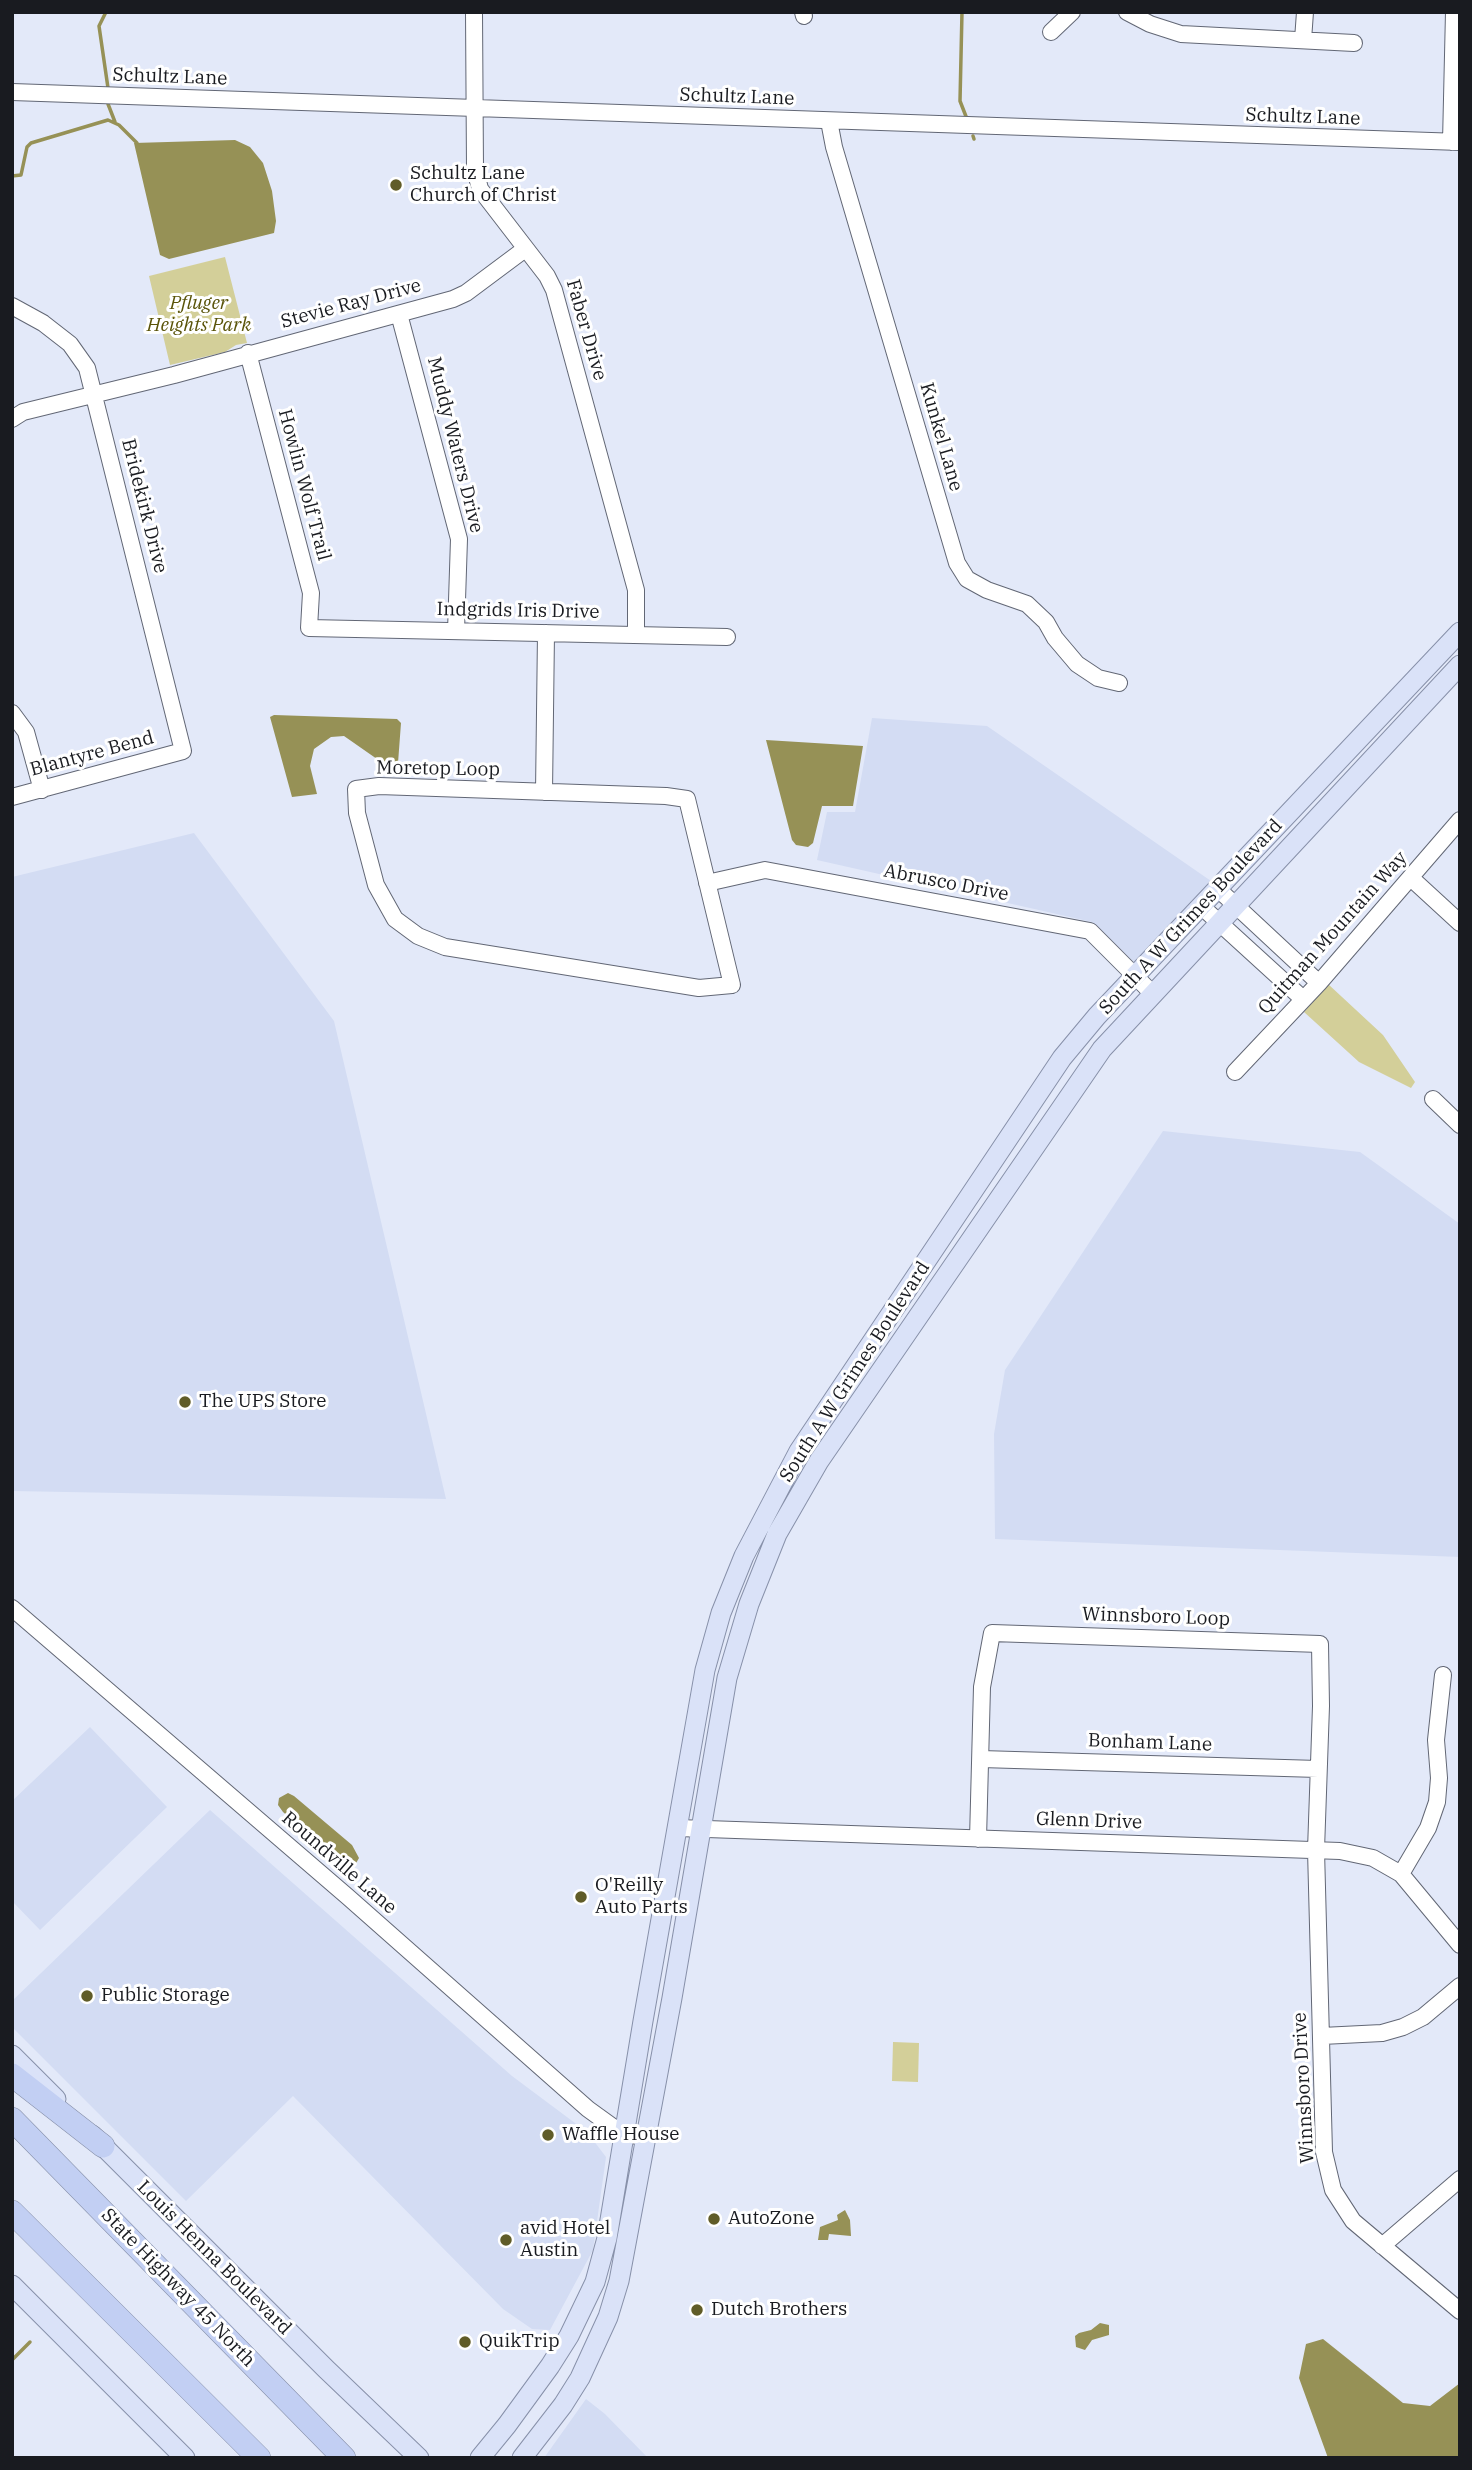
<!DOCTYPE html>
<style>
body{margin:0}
#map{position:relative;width:1472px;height:2470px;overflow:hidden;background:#e3e9f9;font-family:"IBM Plex Serif",serif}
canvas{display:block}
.frame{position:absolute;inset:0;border:14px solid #191b20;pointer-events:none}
</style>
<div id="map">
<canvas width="1472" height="2470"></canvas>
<div class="frame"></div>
</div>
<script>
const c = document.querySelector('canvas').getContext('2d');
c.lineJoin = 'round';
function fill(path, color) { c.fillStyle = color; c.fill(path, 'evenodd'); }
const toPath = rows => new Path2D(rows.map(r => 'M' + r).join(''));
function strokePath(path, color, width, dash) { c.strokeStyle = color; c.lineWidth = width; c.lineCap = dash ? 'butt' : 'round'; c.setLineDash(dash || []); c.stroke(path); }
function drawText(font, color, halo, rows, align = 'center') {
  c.font = font + ' "IBM Plex Serif",serif'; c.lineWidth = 6; c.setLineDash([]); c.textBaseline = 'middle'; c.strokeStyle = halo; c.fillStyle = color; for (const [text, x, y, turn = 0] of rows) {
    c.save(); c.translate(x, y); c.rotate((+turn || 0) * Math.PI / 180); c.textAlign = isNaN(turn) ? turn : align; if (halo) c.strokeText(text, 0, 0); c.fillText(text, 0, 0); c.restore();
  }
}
const built = toPath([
 [872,718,987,726,1211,881,1135,963,1092,922,817,860,827,812,855,812],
 [194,833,334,1021,446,1499,12,1491,12,877],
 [1163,1131,1360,1152,1460,1224,1460,1557,995,1539,994,1434,1005,1370],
 [90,1727,167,1807,40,1930,12,1901,12,1801],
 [210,1810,512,2076,587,2132,606,2157,593,2250,550,2330,532,2329,503,2309,293,2096,186,2201,12,2027,12,2001],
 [586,2399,605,2414,648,2458,544,2458]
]);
const green = toPath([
 [225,257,247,343,236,345,225,352,170,365,149,276],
 [1328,984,1383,1035,1415,1082,1411,1088,1359,1062,1304,1012],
 [893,2042,919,2043,918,2082,892,2081]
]);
const water = toPath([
 [235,140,250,147,263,163,272,191,276,221,274,233,169,259,160,255,134,143],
 [274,715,397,719,401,723,398,763,387,766,344,736,331,737,314,749,310,766,317,794,292,797,270,717],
 [766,740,863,746,853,806,822,806,813,843,808,847,796,845,792,840],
 [288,1793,294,1796,352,1845,359,1858,355,1865,343,1865,283,1812,278,1805,279,1798],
 [845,2210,850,2220,851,2236,829,2234,828,2240,818,2240,820,2227,838,2220,837,2215],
 [1100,2323,1109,2325,1109,2335,1092,2340,1085,2350,1076,2347,1075,2336,1079,2333,1091,2330],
 [1323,2339,1403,2403,1430,2406,1460,2383,1460,2458,1328,2458,1299,2378,1306,2344]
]);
const stream = toPath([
 [106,12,99,26,108,88],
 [962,12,960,101,967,119],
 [108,104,115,122],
 [973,136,974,139],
 [12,176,21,175,27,147,31,143,108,120,119,125,137,143],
 [12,2360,30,2342]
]);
const minor = toPath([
 [474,12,475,169,480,189,547,276,554,290,636,590,636,635],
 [803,12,804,16],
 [1127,12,1150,24,1181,34,1354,43],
 [1051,32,1072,12],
 [1303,40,1305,12],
 [12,92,1460,142],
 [829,121,834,147,957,563,967,579,987,590,1027,604,1046,622,1055,638,1077,664,1098,678,1119,683],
 [1451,142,1454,12],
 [12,306,43,323,70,344,87,368,183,751,12,797],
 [399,314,459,539,456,631],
 [248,353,311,593,309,628,727,637],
 [12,419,23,412,174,375,453,299,466,293,525,249],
 [12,713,26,732,42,790],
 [379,786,666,796,687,799,732,985,699,988,445,947,418,936,395,919,376,885,357,813,356,789,379,786],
 [544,792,546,633],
 [1411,878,1460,923],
 [707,883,765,870,1090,931,1153,994],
 [1218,889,1319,983],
 [1201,906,1303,999],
 [1235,1072,1319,983,1460,820],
 [1433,1099,1460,1125],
 [12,1608,348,1897,588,2109,624,2135,644,2136],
 [981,1759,1318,1769],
 [678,1828,1340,1851,1373,1858,1401,1874,1460,1945],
 [978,1839,982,1687,992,1633,1320,1644,1321,1706,1316,1850,1324,2152,1333,2190,1353,2221,1460,2311],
 [1401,1874,1428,1828,1437,1802,1439,1778,1436,1740,1443,1675],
 [1322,2036,1382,2033,1403,2027,1423,2017,1460,1986],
 [1382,2246,1460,2179]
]);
const major = toPath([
 [12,2055,56,2099],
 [92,2135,326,2369,419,2458],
 [12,2285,185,2458],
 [480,2458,507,2425,550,2366,569,2336,595,2282,607,2238,643,2021,705,1670,721,1613,744,1556,799,1451,1062,1058,1097,1016,1460,632],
 [522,2458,563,2405,580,2378,608,2317,619,2281,672,1998,727,1678,749,1604,777,1534,819,1461,1102,1049,1460,665]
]);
const highway = toPath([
 [12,2075,103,2146],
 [12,2119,344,2458],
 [12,2212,259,2458]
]);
const markers = [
 [396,185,7,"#605c28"],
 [185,1402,7,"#605c28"],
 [581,1897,7,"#605c28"],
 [87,1996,7,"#605c28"],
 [548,2135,7,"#605c28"],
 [714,2219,7,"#605c28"],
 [506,2240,7,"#605c28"],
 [697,2310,7,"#605c28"],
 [465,2342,7,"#605c28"]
];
const streetNames = [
 ["Schultz Lane",170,77,2],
 ["Schultz Lane",737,97,2],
 ["Schultz Lane",1303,117,2],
 ["Stevie Ray Drive",351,304,-15],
 ["Faber Drive",586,330,74],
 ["Kunkel Lane",941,437,74],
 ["Muddy Waters Drive",455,445,76],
 ["Howlin Wolf Trail",304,485,75],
 ["Bridekirk Drive",144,506,76],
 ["Indgrids Iris Drive",518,611,1],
 ["Blantyre Bend",92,754,-15],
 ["Moretop Loop",438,769,1],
 ["Abrusco Drive",946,883,11],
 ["South A W Grimes Boulevard",1191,917,-47],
 ["Quitman Mountain Way",1333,933,-48],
 ["South A W Grimes Boulevard",855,1372,-57],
 ["Winnsboro Loop",1156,1617,2],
 ["Bonham Lane",1150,1743,2],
 ["Glenn Drive",1089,1821,2],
 ["Roundville Lane",339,1863,41],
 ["Winnsboro Drive",1304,2088,-93],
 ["Louis Henna Boulevard",214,2258,45],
 ["State Highway 45 North",178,2288,46]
];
const poiNames = [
 ["Schultz Lane",410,174],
 ["Church of Christ",410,196],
 ["The UPS Store",199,1402],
 ["O'Reilly",595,1886],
 ["Auto Parts",595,1908],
 ["Public Storage",101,1996],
 ["Waffle House",562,2135],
 ["AutoZone",728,2219],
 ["avid Hotel",520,2229],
 ["Austin",520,2251],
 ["Dutch Brothers",711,2310],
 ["QuikTrip",479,2342]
];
const parkNames = [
 ["Pfluger",199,304],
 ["Heights Park",199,326]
];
fill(built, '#d3dcf3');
fill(green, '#d3cf99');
fill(water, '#969156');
strokePath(stream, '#969156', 3.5);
strokePath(minor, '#626775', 18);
strokePath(major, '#8790a9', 21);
strokePath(highway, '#8790a9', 24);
strokePath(minor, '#fff', 16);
strokePath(major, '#dae2f8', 19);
strokePath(highway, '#c2cff3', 23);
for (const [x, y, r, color] of markers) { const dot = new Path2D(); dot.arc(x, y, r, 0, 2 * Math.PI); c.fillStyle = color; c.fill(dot); strokePath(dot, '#fff', 2.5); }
drawText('19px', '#191b20', '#fff', streetNames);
drawText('19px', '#191b20', '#fff', poiNames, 'left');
drawText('italic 19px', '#595308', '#fff', parkNames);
</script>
